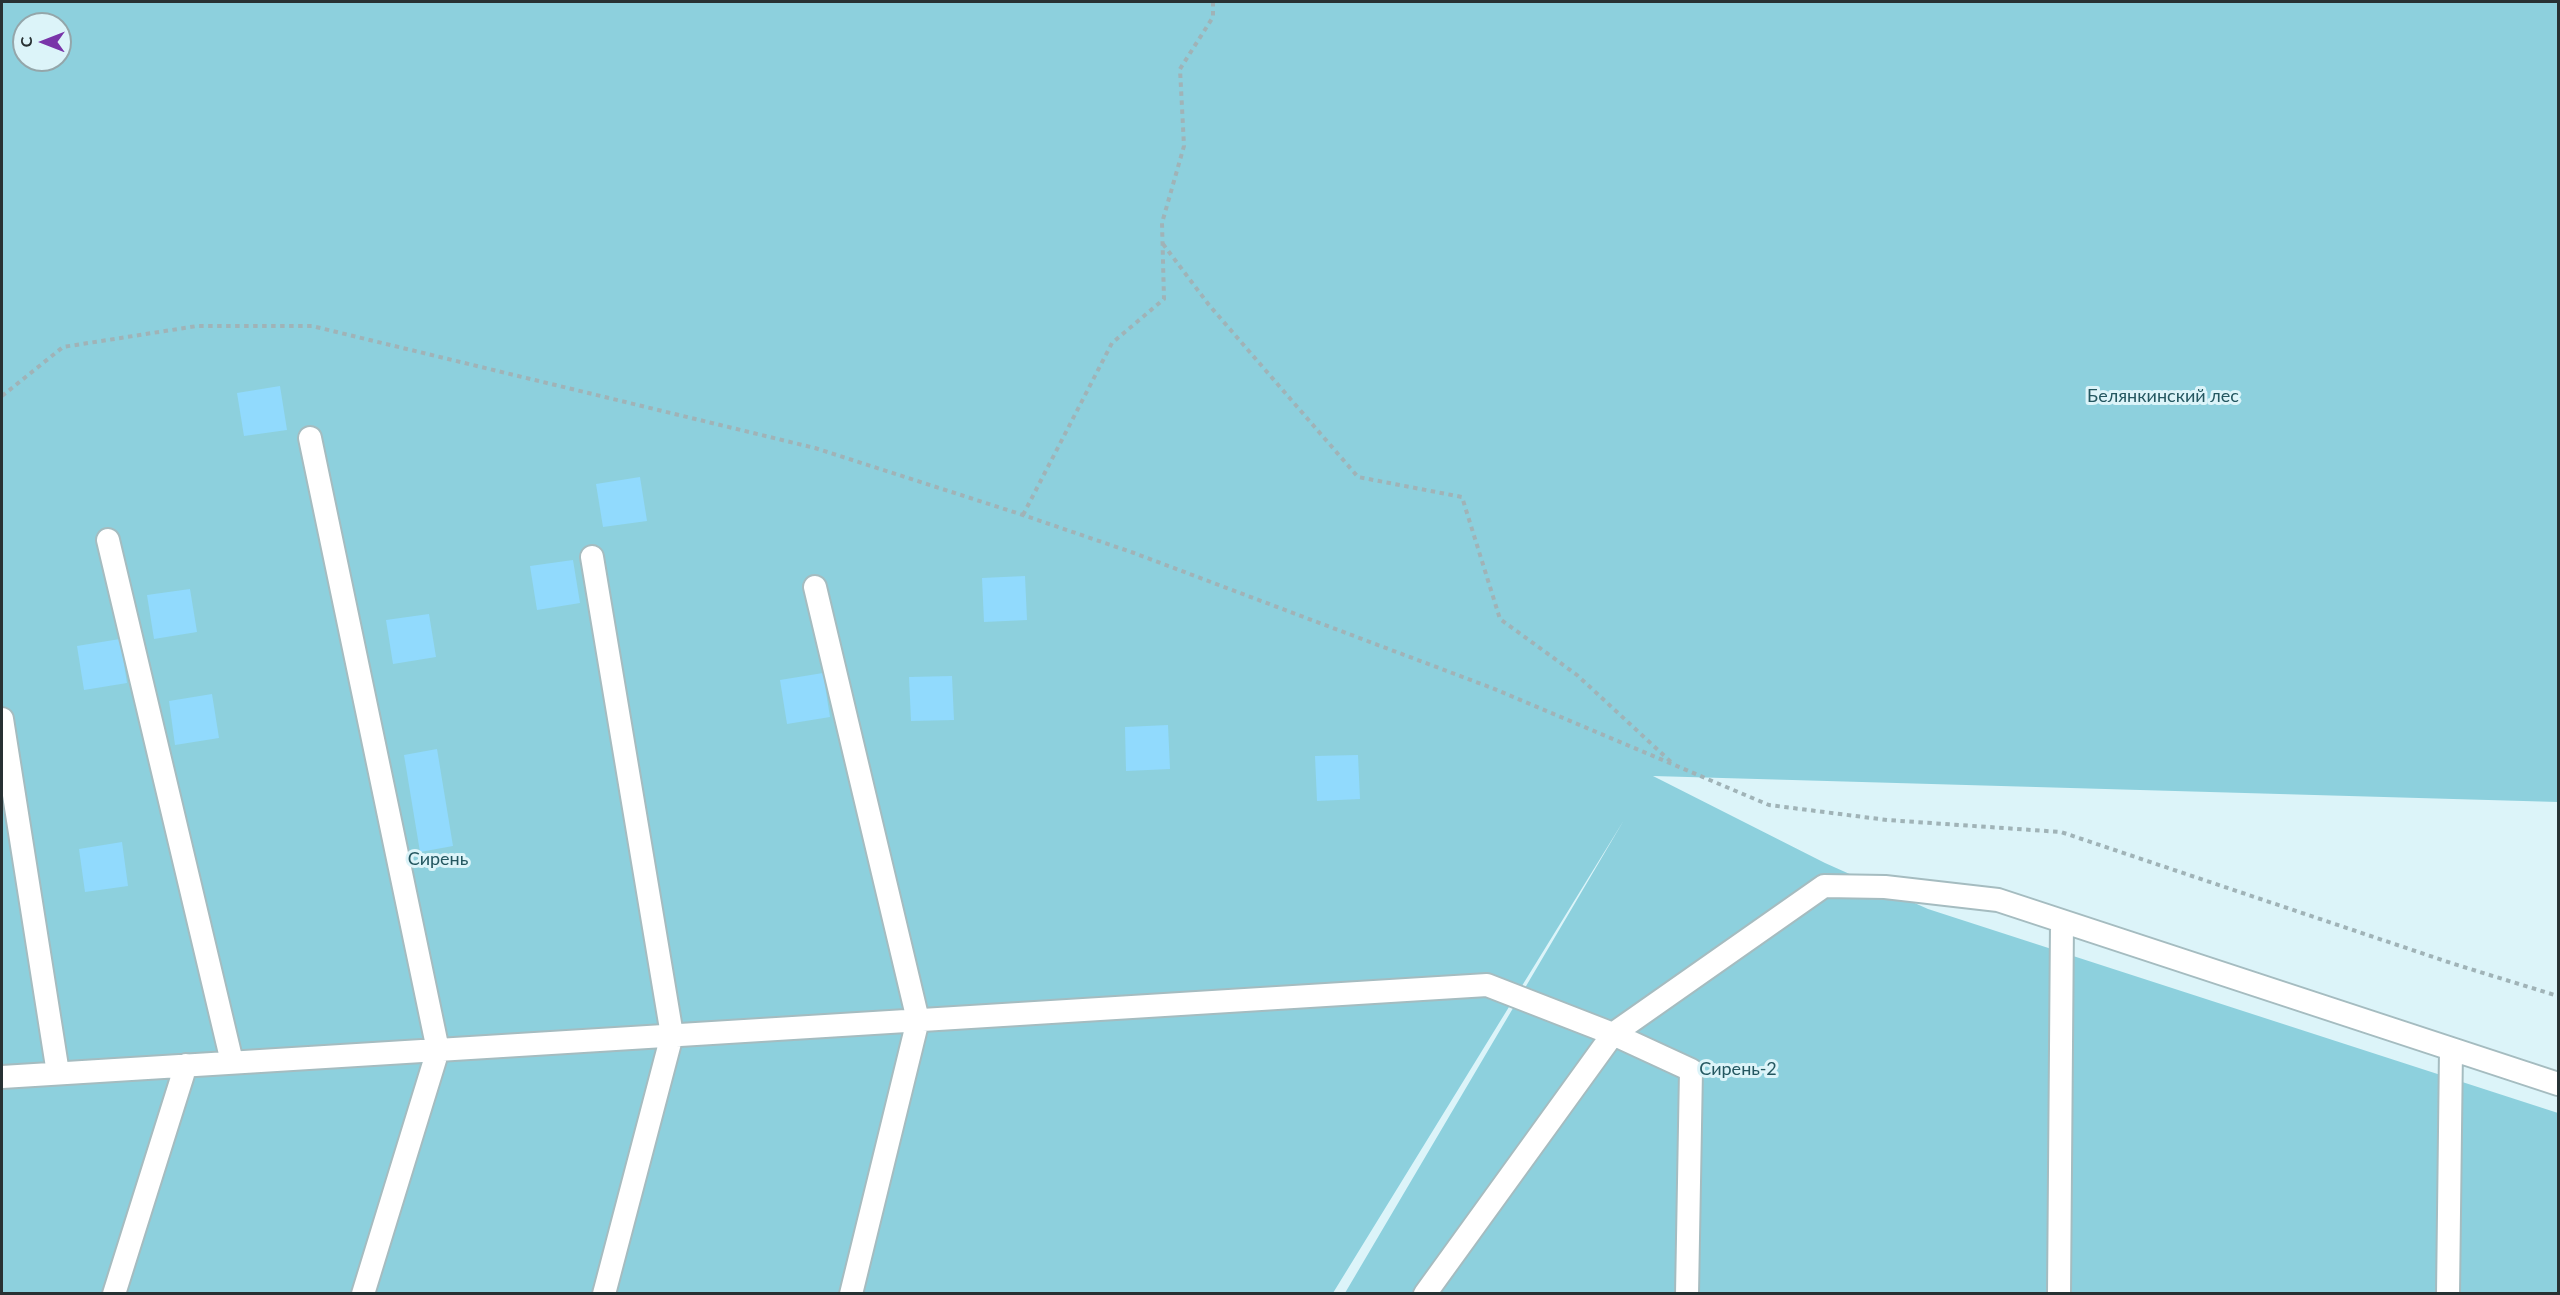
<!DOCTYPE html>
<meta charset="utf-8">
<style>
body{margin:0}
#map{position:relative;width:2560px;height:1295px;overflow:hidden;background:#dcf4f9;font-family:Lato,sans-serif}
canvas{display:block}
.frame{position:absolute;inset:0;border:3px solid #283133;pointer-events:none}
.north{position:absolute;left:12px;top:12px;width:60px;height:60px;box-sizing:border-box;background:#dcf4f9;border:2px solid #94a6aa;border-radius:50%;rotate:270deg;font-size:16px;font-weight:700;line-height:24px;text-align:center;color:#283133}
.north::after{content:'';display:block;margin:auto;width:21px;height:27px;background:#7935a9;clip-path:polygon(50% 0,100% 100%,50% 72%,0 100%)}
</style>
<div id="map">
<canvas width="2560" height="1295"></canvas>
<div class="frame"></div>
<div class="north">С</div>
</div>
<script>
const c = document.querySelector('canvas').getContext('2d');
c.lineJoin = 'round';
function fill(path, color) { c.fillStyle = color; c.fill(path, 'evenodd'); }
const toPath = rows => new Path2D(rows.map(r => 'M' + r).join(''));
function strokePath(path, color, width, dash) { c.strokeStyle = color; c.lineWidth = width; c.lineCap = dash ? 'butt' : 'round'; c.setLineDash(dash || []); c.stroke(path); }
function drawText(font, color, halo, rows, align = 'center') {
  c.font = font + ' Lato,sans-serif'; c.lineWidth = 6; c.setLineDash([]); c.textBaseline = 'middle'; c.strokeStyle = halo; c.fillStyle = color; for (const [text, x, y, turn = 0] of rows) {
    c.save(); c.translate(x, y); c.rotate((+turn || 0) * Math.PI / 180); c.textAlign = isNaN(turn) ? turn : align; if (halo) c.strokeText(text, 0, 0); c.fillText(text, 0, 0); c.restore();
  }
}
const green = toPath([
 [2,2,2558,2,2558,802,1653,776,1825,863,1928,909,2558,1113,2558,1293,1345,1293,1624,820,1333,1293,2,1294],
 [24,24,60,24,60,60,24,60]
]);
const building = toPath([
 [280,386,287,430,244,436,237,393],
 [640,477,647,521,603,527,596,484],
 [573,560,580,603,537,610,530,566],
 [1025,576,1027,620,984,622,982,578],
 [190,589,197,632,154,639,147,595],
 [429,614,436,657,393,664,386,620],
 [120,639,127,683,84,690,77,646],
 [823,673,830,717,787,724,780,680],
 [952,676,954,720,911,721,909,677],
 [212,694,219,738,175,745,169,701],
 [1168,725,1170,769,1126,771,1125,727],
 [437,749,453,846,420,852,404,755],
 [1358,755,1360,799,1317,801,1315,756],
 [122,842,128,886,85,892,79,849]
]);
const path = toPath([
 [1163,244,1209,305,1358,477,1462,497,1500,619,1577,675,1671,762],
 [2,396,63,347,197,326,312,326,815,448,1023,515,1134,553,1492,688,1769,805,1887,820,2061,832,2454,964,2558,996],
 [1023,515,1112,343,1164,299,1162,223,1184,146,1180,69,1213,17,1213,2]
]);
const service = toPath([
 [310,438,438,1050,363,1294],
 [108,540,232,1062],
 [592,557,672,1035,604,1294],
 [815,587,918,1020,851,1294],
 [2,719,58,1073],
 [2,1077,1487,985,1613,1034,1824,886,1885,887,1998,900,2558,1084],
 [114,1294,186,1065],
 [1425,1294,1613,1034,1691,1070,1687,1294],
 [2059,1294,2062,922],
 [2448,1294,2451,1049]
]);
const parkNames = [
 ["Белянкинский лес",2163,396],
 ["Сирень",438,859],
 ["Сирень-2",1738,1069]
];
fill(green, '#8dd0dd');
fill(building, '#91dafd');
strokePath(service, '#a5bcc0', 26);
strokePath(path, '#a0b3b7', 4, [4.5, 4.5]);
strokePath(service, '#fff', 22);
drawText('18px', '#245760', '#dcf4f9', parkNames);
</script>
